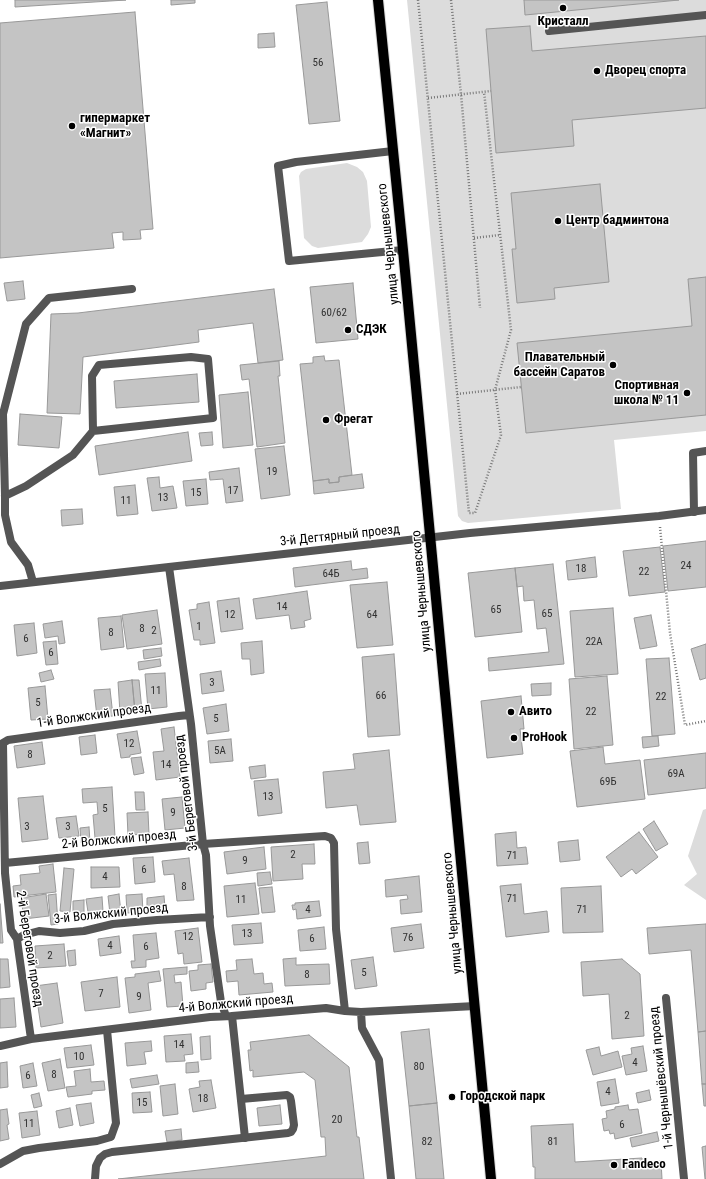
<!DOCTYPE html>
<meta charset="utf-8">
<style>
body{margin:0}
canvas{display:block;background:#fff}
</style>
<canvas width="706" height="1179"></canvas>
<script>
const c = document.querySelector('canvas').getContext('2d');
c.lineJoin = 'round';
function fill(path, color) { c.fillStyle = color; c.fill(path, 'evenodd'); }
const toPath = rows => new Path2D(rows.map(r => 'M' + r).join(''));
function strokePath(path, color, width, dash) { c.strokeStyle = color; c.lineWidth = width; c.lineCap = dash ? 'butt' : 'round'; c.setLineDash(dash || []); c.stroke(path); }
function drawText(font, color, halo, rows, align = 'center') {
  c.font = font + ' "Roboto Condensed",sans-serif'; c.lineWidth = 3; c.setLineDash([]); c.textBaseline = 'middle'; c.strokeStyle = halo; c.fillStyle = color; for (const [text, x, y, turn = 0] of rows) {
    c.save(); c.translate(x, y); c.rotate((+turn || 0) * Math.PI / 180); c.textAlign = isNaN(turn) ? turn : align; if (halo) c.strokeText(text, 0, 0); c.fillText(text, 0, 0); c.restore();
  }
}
const green = toPath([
 [407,0,706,0,706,431,614,440,621,509,468,523,462,521,458,516],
 [347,163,357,167,363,172,367,181,371,227,368,234,362,242,318,248,312,246,304,238,299,176,301,172,306,169],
 [706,809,706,900,684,885,697,874,688,856,703,810]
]);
const building = toPath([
 [15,0,126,0,15,7,15,0],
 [171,0,195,0,195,3,171,5,171,0],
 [524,0,679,0,525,15,524,0],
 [327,2,340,121,309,124,296,5,327,2],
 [135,12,153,229,140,230,141,239,123,240,123,232,112,233,114,248,0,258,0,23,135,12],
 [530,26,532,51,706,36,706,108,572,120,574,146,496,153,486,29,530,26],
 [274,33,275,47,258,48,258,34,274,33],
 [600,184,609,282,554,288,555,299,517,303,512,249,516,249,511,193,600,184],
 [706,277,706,415,526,433,517,343,692,326,688,279,706,277],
 [23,281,25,299,7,301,4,283,23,281],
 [353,283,358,339,316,343,310,287,353,283],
 [274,289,283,360,258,363,253,323,198,330,199,342,83,357,80,414,47,413,51,314,78,313,274,289],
 [324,356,325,361,339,360,352,475,339,477,339,482,329,483,329,479,313,481,300,364,313,363,313,357,324,356],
 [279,361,280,376,278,376,285,443,257,447,249,379,242,380,240,365,279,361],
 [197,374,199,402,116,408,114,381,197,374],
 [248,392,253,445,223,448,219,395,248,392],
 [20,414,62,417,59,448,18,445,20,414],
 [188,432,192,461,99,475,95,446,188,432],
 [212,432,213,445,201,446,199,433,212,432],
 [284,446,290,495,261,499,255,449,284,446],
 [239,468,243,501,226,503,223,479,210,480,209,472,239,468],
 [362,474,364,488,314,494,313,481,329,479,329,483,339,482,339,477,362,474],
 [159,477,160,488,173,486,177,508,152,511,147,478,159,477],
 [206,479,208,504,186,506,183,481,206,479],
 [135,485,138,514,117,516,114,487,135,485],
 [82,509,83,524,62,526,61,510,82,509],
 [706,541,706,587,668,591,663,546,706,541],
 [660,547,665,592,629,596,623,551,660,547],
 [595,557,597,577,568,580,566,561,595,557],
 [351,561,352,570,367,568,368,578,295,587,293,568,351,561],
 [553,564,564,664,489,671,488,658,549,652,546,628,537,629,534,600,524,601,523,586,517,587,515,568,553,564],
 [515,568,522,632,475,637,468,573,515,568],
 [387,582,393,645,357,648,350,585,387,582],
 [307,591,311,619,304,621,305,627,291,629,289,615,256,619,253,599,307,591],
 [239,598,243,629,221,632,217,601,239,598],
 [209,602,215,643,200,645,200,640,194,640,189,610,197,609,197,604,209,602],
 [613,608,618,674,575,677,570,611,613,608],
 [157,610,162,644,127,649,122,615,157,610],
 [651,615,657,646,640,649,634,618,651,615],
 [121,616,124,647,101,650,98,618,121,616],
 [62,621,65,643,59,644,58,636,45,638,43,624,62,621],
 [34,623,37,653,17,656,14,625,34,623],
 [56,641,58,664,46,665,43,642,56,641],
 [262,641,264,673,251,675,250,659,242,659,241,643,262,641],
 [706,644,706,678,700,680,691,649,706,644],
 [161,648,162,656,144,659,143,650,161,648],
 [394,654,400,735,368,737,362,657,394,654],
 [669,658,675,734,652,736,646,659,669,658],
 [160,659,161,666,139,670,138,662,160,659],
 [51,670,54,679,41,682,39,673,51,670],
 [221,671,224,691,202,694,200,674,221,671],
 [165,673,167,707,148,709,145,674,165,673],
 [607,676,613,745,574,749,569,679,607,676],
 [132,680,135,712,120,713,118,682,132,680],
 [132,680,139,680,142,711,135,712,132,680],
 [551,683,551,695,532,696,531,684,551,683],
 [45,686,48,719,31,720,28,688,45,686],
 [110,689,113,716,97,717,94,690,110,689],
 [521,696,524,729,520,729,523,754,487,758,481,701,521,696],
 [226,704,229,731,207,734,203,708,226,704],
 [174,727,180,777,156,780,153,752,164,751,161,729,174,727],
 [137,731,141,753,130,755,130,757,121,758,117,734,137,731],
 [95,735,97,753,81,755,79,737,95,735],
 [658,736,659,746,643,748,642,737,658,736],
 [231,739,233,761,210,763,208,741,231,739],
 [42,742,45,764,17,768,14,746,42,742],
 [603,747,605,764,640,760,645,799,577,807,570,751,603,747],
 [389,750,396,822,360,825,357,805,326,808,323,772,355,769,353,754,389,750],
 [706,753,706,788,648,795,644,760,706,753],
 [141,757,144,773,134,775,131,758,141,757],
 [265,765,266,777,251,779,249,767,265,765],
 [278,779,282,813,258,816,254,781,278,779],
 [112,787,115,836,95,838,93,815,98,814,97,802,83,803,82,789,112,787],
 [135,792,144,792,145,810,136,810,135,792],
 [43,796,48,839,22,842,18,798,43,796],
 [182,797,185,828,165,830,162,799,182,797],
 [148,812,149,834,128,835,127,813,148,812],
 [76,816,79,836,59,838,56,818,76,816],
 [654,821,668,844,656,851,643,829,654,821],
 [89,827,90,842,81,843,80,828,89,827],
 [516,832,517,848,526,847,528,864,497,866,495,834,516,832],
 [639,832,658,857,636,874,632,869,621,877,606,857,639,832],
 [578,840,580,860,560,862,558,842,578,840],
 [368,842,370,863,359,864,357,843,368,842],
 [314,844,315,864,302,864,303,879,273,881,271,847,314,844],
 [264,847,266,869,227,874,224,852,264,847],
 [153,857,155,882,135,884,133,858,153,857],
 [189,858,194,900,177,901,174,874,164,875,162,861,189,858],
 [53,864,56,892,14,897,13,886,21,885,20,875,40,873,39,866,53,864],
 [91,867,119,867,120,887,91,888,91,867],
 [64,868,74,869,70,912,60,911,64,868],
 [270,872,272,884,258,886,257,873,270,872],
 [419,876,422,912,401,914,400,900,408,899,407,895,386,897,385,880,419,876],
 [255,883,259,914,227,917,224,886,255,883],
 [521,884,524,914,547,911,549,932,506,937,500,886,521,884],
 [601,886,603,932,563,933,561,888,601,886],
 [272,887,275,912,262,913,259,888,272,887],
 [46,894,49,916,24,919,21,898,46,894],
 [56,894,58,924,51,925,48,895,56,894],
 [119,894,121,913,110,914,108,896,119,894],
 [142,894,143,912,127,913,126,895,142,894],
 [164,896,165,907,147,909,147,898,164,896],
 [102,897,103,911,88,912,86,899,102,897],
 [84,900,84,913,73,913,73,901,84,900],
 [319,901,321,916,297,919,296,909,293,910,292,905,295,905,295,903,319,901],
 [0,904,3,943,0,943,0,904],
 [261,923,263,943,234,945,232,925,261,923],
 [421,924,424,948,394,952,391,928,421,924],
 [706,924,706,1031,698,1032,691,950,649,954,647,928,706,924],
 [324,927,326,949,300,951,298,930,324,927],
 [198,928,202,962,184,964,183,953,178,954,175,931,198,928],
 [156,933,159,958,146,960,146,967,132,968,131,961,135,961,133,935,156,933],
 [119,936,121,953,100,956,98,939,119,936],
 [64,944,66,966,36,968,35,946,64,944],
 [75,950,76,965,69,966,67,951,75,950],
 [373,957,377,986,355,989,351,960,373,957],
 [296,958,296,965,329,964,330,984,285,986,283,959,296,958],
 [0,959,8,959,10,987,0,988,0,959],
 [252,959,254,974,263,973,264,984,272,983,273,992,239,995,238,981,227,982,226,971,237,970,236,960,252,959],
 [622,959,640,974,644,1036,612,1039,609,994,583,996,581,962,622,959],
 [211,964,213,982,206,983,206,989,191,991,189,971,198,970,198,965,211,964],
 [187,967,187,974,174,975,175,983,181,982,183,1006,167,1007,163,969,187,967],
 [159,971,161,981,148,983,151,1010,129,1013,125,978,135,977,135,974,159,971],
 [117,977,120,1007,85,1011,81,982,117,977],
 [57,983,63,1023,41,1027,35,986,57,983],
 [14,998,16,1027,0,1028,0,999,14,998],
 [429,1029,437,1103,409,1106,401,1032,429,1029],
 [706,1031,706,1084,702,1084,698,1032,706,1031],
 [191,1034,193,1054,184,1055,185,1061,166,1062,164,1036,191,1034],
 [309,1035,349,1067,357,1137,359,1137,364,1179,118,1179,326,1156,325,1137,321,1137,315,1080,304,1072,253,1077,253,1070,250,1071,248,1050,251,1050,250,1042,309,1035],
 [210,1036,211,1059,201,1060,200,1037,210,1036],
 [151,1041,152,1051,144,1052,146,1064,127,1066,125,1043,151,1041],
 [91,1045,94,1065,67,1068,64,1048,91,1045],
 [643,1046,647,1071,626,1075,622,1056,632,1054,631,1048,643,1046],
 [599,1047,601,1056,618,1051,622,1067,593,1075,586,1050,599,1047],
 [60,1059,65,1088,48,1091,42,1063,60,1059],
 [7,1062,8,1087,0,1088,0,1063,7,1062],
 [198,1062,199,1072,186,1073,186,1063,198,1062],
 [33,1063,37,1086,23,1088,20,1066,33,1063],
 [90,1069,91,1082,104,1081,105,1090,92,1091,92,1094,68,1097,66,1087,76,1086,74,1071,90,1069],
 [157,1075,159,1084,132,1088,130,1079,157,1075],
 [615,1079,619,1103,601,1106,597,1082,615,1079],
 [211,1080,216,1108,193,1112,189,1089,200,1087,199,1081,211,1080],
 [175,1084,178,1114,163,1116,160,1086,175,1084],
 [702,1084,706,1084,706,1106,704,1106,702,1084],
 [649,1090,651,1100,638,1103,636,1093,649,1090],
 [150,1092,152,1112,133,1113,132,1093,150,1092],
 [39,1093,42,1106,34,1108,31,1095,39,1093],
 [91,1103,94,1123,80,1126,76,1105,91,1103],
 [437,1103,444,1179,416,1179,409,1106,437,1103],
 [280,1105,282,1124,259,1126,257,1108,280,1105],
 [628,1105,629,1110,638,1109,642,1133,615,1139,614,1133,610,1134,609,1130,604,1131,602,1119,607,1118,606,1111,615,1109,615,1107,628,1105],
 [70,1108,73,1125,59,1128,56,1111,70,1108],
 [7,1109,9,1124,7,1125,9,1139,0,1141,0,1110,7,1109],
 [37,1111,40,1135,22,1138,19,1113,37,1111],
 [573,1124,575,1162,642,1158,642,1162,661,1161,662,1179,535,1179,535,1167,533,1167,531,1126,573,1124],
 [181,1129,182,1140,167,1142,165,1131,181,1129],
 [657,1132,659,1141,632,1147,630,1138,657,1132],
 [706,1146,706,1179,705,1179,702,1147,706,1146]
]);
const path = toPath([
 [418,0,469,513,475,513,501,435,495,390,511,330,484,92],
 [451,0,461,94,480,308],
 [428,98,491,91],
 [474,238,500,235],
 [457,394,521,387],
 [660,527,670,633,685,725,706,721]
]);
const lane = toPath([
 [549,31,706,15],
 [393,151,296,162,278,166,289,261,403,250],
 [5,496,26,486,73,455,93,431,213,418,208,359,191,357,99,365,92,376,93,431],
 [694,512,693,453,706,451],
 [33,582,28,565,11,542,5,515,5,496,3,414,26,324,49,298,132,289],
 [95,1179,96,1166,100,1158,105,1154,112,1152,288,1133,291,1132,293,1129,294,1125,291,1101,290,1097,287,1095,241,1099]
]);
const street = toPath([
 [169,567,191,724,203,844,206,855,210,926,221,1002,226,1016],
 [0,586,470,533,659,516,706,510],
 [5,863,203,844,325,836,331,838,334,843,336,929,345,1011],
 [17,939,24,935,39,931,60,933,84,931,113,924,157,920,210,917],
 [666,998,684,1179],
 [361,1012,362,1028,379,1060,391,1179],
 [232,1016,245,1138],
 [31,1039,18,947,17,939,11,930,5,873,3,743,8,740,179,716,189,715],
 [0,1046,31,1039,210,1017,232,1016,326,1008,345,1011,361,1012,475,1006],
 [0,1164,23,1151,39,1148,97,1141,111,1137,116,1123,107,1030]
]);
const primary = toPath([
 [378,0,403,250,491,1179]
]);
const markers = [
 [563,8,4,"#000"],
 [597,71,4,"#000"],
 [72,126,4,"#000"],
 [558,221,4,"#000"],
 [348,330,4,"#000"],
 [613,365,4,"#000"],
 [687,393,4,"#000"],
 [326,420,4,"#000"],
 [511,712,4,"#000"],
 [514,738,4,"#000"],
 [452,1097,4,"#000"],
 [614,1165,4,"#000"]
];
const numberNames = [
 ["56",318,63],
 ["60/62",334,313],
 ["19",272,472],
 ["17",233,491],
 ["15",196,493],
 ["13",163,498],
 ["11",126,501],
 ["24",686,566],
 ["18",581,569],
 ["22",644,572],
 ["64Б",331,574],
 ["14",282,607],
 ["65",496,610],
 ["65",547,614],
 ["12",230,615],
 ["64",372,615],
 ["1",199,627],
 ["8",142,629],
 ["2",154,631],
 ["8",111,633],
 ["6",26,639],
 ["22А",594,642],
 ["6",51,653],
 ["3",212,683],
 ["11",156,691],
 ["66",381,696],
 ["22",661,697],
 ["5",38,703],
 ["22",591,712],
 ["5",216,719],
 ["12",129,744],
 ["5А",220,751],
 ["8",30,755],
 ["14",166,765],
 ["69А",676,774],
 ["69Б",608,782],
 ["13",268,797],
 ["5",105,809],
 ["9",173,813],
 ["3",27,827],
 ["3",68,827],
 ["2",293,855],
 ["71",512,856],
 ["9",245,861],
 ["6",144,870],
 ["4",105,877],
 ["8",184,887],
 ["71",512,899],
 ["11",241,900],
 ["4",308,910],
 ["71",582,910],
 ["13",247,934],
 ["12",188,937],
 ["76",408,938],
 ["6",312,939],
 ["4",110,946],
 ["6",146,947],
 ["2",50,956],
 ["5",364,973],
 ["8",307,975],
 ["7",101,994],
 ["9",139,997],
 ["2",627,1016],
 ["14",179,1045],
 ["10",79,1057],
 ["4",635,1063],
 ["80",419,1067],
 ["8",54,1075],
 ["6",28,1076],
 ["4",608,1092],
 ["18",203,1099],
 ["15",142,1103],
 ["20",337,1120],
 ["11",29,1124],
 ["6",622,1125],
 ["82",427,1142],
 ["81",553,1142]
];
const poiNames = [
 ["Кристалл",563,22,"center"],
 ["Дворец спорта",605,71],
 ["гипермаркет",80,119],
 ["«Магнит»",80,134],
 ["Центр бадминтона",566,221],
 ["СДЭК",356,330],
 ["Плавательный",605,358,"right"],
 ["бассейн Саратов",605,373,"right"],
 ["Спортивная",679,386,"right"],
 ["школа № 11",679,401,"right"],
 ["Фрегат",334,420],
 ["Авито",519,712],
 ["ProHook",522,738],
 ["Городской парк",460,1097],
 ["Fandeco",622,1165]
];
const streetNames = [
 ["улица Чернышевского",389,244,-96],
 ["3-й Дегтярный проезд",340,536,-6],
 ["улица Чернышевского",422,591,-95],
 ["1-й Волжский проезд",94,716,-8],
 ["3-й Береговой проезд",187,793,-97],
 ["2-й Волжский проезд",119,840,-5],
 ["улица Чернышевского",453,913,-95],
 ["3-й Волжский проезд",111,914,-6],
 ["2-й Береговой проезд",29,949,81],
 ["4-й Волжский проезд",236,1004,-5],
 ["1-й Чернышёвский проезд",662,1078,-96]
];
fill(green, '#dcdcdc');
fill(building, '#c4c4c4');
strokePath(building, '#999', 1);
strokePath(primary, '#dbdbdb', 12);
strokePath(path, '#777', 2.5, [1, 2]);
strokePath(lane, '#555', 8);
strokePath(street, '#555', 8);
strokePath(primary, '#000', 10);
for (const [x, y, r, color] of markers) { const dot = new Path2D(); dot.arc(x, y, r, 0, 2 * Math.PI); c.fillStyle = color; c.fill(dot); strokePath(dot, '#fff', 1.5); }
drawText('11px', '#313131', null, numberNames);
drawText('bold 13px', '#000', '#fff', poiNames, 'left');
drawText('13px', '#000', '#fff', streetNames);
</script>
